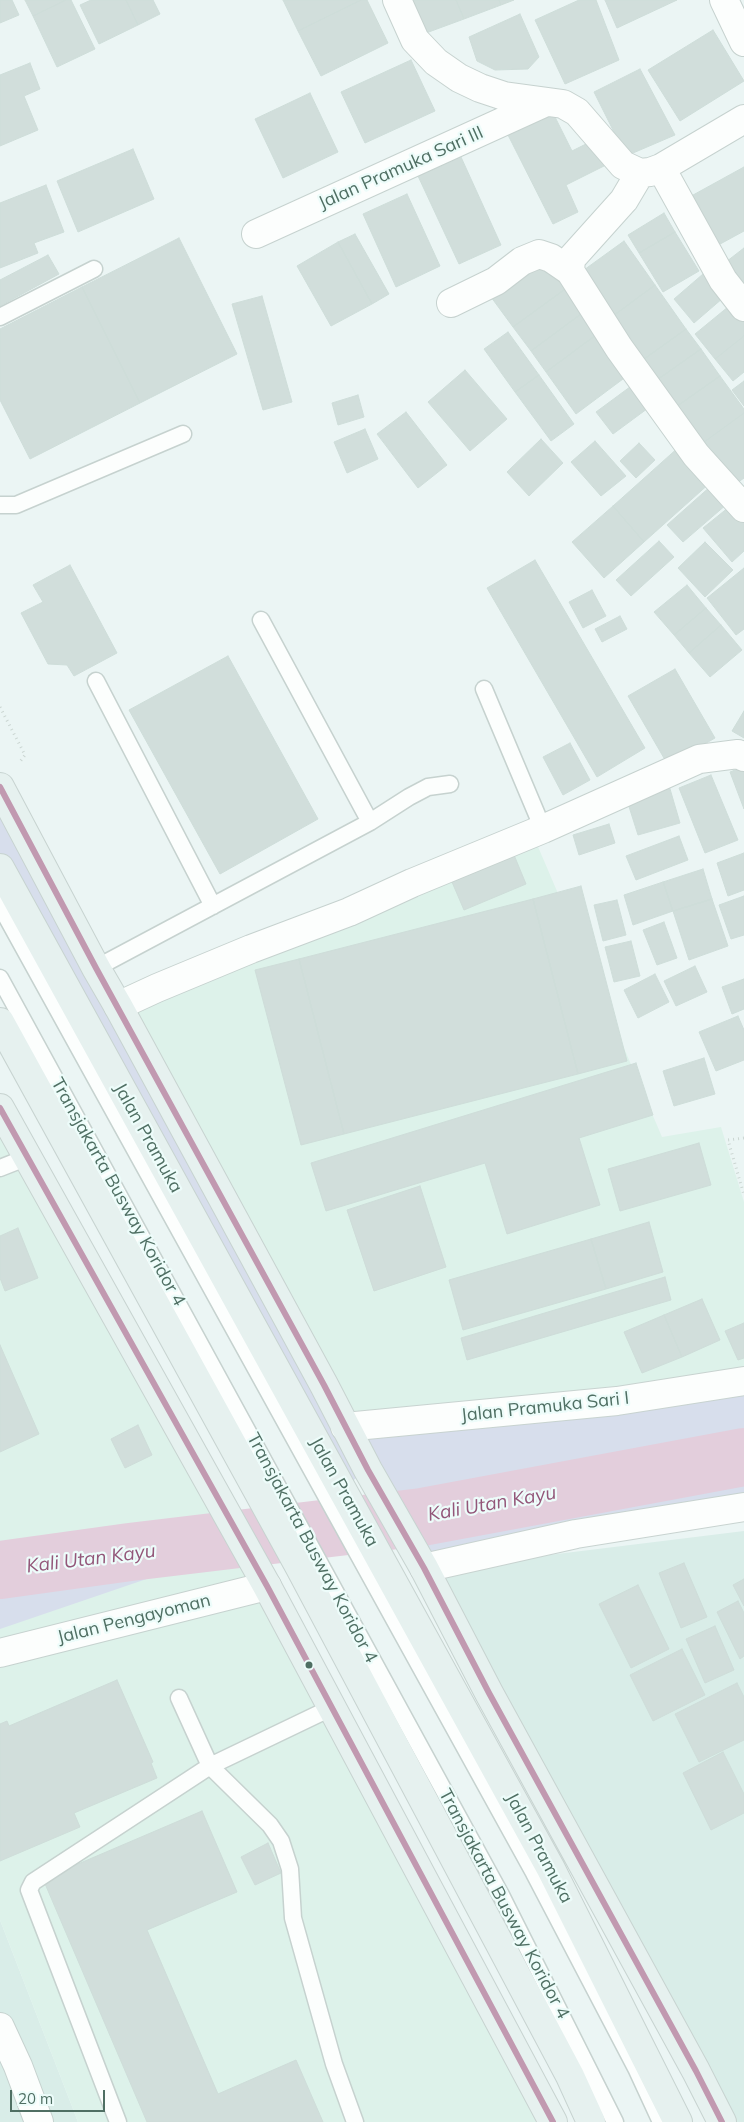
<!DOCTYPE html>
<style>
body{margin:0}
#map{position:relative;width:744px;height:2122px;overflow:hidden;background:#ebf5f4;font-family:Mulish,sans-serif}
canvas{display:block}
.scale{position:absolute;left:10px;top:2090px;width:95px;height:22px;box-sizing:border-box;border:2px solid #4f6f63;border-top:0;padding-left:6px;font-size:15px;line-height:18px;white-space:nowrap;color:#4f6f63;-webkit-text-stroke:4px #edfcfa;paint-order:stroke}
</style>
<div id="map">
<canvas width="744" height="2122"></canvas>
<div class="scale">20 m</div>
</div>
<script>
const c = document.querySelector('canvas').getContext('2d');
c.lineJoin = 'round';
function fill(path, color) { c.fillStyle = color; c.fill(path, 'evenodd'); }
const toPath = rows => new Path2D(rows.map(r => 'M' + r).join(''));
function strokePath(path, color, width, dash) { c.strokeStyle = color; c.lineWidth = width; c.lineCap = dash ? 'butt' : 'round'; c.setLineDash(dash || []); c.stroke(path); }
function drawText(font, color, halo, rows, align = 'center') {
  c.font = font + ' Mulish,sans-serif'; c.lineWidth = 4.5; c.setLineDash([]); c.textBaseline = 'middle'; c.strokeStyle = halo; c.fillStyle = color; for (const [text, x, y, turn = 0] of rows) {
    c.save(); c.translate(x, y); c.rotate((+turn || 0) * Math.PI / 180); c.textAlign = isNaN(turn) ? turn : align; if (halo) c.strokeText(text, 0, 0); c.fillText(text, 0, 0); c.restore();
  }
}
const residential = toPath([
 [744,1531,744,2122,717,2122,427,1570],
 [0,1920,78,2122,0,2122]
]);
const commercial = toPath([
 [536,842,662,1137,721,1127,744,1202,744,1377,345,1427,118,1006],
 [0,1099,553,2122,78,2122,0,1920]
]);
const green = toPath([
 [0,786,345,1427,744,1379,744,1503,427,1563,368,1470,342,1488,0,867],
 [151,1561,170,1571,0,1629,0,1591]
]);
const river = toPath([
 [0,1570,130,1552,422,1517,744,1457]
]);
const building = toPath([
 [0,0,12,0,19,15,0,23,0,0],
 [25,0,66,0,33,16,25,0],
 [66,0,71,0,95,49,57,67,33,16,66,0],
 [91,0,126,0,138,25,99,44,80,5,91,0],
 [126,0,153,0,160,14,138,25,126,0],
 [283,0,361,0,298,31,283,0],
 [361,0,367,0,388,43,321,76,298,31,361,0],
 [413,0,456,0,464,19,426,33,413,0],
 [456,0,499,0,501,5,464,19,456,0],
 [499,0,514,0,501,5,499,0],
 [579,0,596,0,619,60,565,84,535,20,579,0],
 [605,0,677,0,617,28,605,0],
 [520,14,539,57,528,69,495,70,477,61,469,37,520,14],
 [713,30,744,81,680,121,648,70,713,30],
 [411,60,435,111,365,143,341,92,411,60],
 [30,63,40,89,24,96,38,130,0,146,0,75,30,63],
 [640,69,675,135,626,156,594,92,640,69],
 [310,93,338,152,283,178,255,119,310,93],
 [553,113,572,151,596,139,608,164,566,185,578,212,553,224,508,135,553,113],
 [133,149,154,199,78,232,57,181,133,149],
 [461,157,501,245,459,264,418,176,461,157],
 [744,167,744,231,711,249,684,200,744,167],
 [46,185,64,232,34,243,38,253,0,268,0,203,46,185],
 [407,194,440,266,396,287,363,214,407,194],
 [664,213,675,232,639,253,628,235,664,213],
 [675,232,699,271,663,292,639,253,675,232],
 [355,234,389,294,372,304,338,242,355,234],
 [179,238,237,354,140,403,82,287,179,238],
 [624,241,655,285,609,319,577,275,624,241],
 [338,242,372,304,331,326,297,266,338,242],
 [744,248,744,283,740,287,722,265,744,248],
 [48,255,59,274,0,306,0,280,48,255],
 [546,256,568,287,513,327,491,297,546,256],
 [703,274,723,298,694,323,674,299,703,274],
 [655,285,686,329,640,362,609,319,655,285],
 [82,287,140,403,30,459,0,400,0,329,82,287],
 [568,287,585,311,531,351,513,327,568,287],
 [262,296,292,402,263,410,232,304,262,296],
 [734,302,744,315,744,336,715,359,695,334,734,302],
 [585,311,600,332,546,372,531,351,585,311],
 [686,329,701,349,654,382,640,362,686,329],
 [508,332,539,375,515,392,484,349,508,332],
 [600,332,631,373,576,414,546,372,600,332],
 [744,336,744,372,733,381,715,359,744,336],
 [701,349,720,376,673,409,654,382,701,349],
 [465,370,507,419,470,451,428,402,465,370],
 [539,375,574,424,551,441,515,392,539,375],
 [720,376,744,409,744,413,700,445,673,409,720,376],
 [638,381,655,403,613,434,596,412,638,381],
 [744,381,744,406,732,390,744,381],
 [358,395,364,417,338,425,332,403,358,395],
 [406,412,447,465,418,488,377,434,406,412],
 [744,413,744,478,730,488,700,445,744,413],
 [365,429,378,459,347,473,334,442,365,429],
 [541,439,563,463,529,496,507,472,541,439],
 [595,441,626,476,601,496,571,462,595,441],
 [639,443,655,460,636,478,620,461,639,443],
 [680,446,711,482,644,542,613,506,680,446],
 [711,486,727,504,683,542,667,525,711,486],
 [734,503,744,515,744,551,732,562,703,528,734,503],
 [613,506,644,542,604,578,572,542,613,506],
 [659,541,674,557,631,596,616,580,659,541],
 [705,542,733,570,705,597,678,568,705,542],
 [535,560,645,748,597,777,487,588,535,560],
 [70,565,117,653,74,676,67,665,48,664,21,613,43,602,33,585,70,565],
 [744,568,744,629,736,635,707,598,744,568],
 [687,585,706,608,674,635,654,612,687,585],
 [592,590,606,616,583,628,569,602,592,590],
 [706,608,721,625,689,653,674,635,706,608],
 [620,616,627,629,602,642,595,629,620,616],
 [721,625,742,650,710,677,689,653,721,625],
 [228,656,318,819,220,874,129,710,228,656],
 [675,669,715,738,668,765,628,696,675,669],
 [744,711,744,738,732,731,744,711],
 [570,743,590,780,563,795,543,757,570,743],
 [743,767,744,770,744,809,730,772,743,767],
 [711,775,738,840,705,853,679,788,711,775],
 [668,782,680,823,638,835,625,794,668,782],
 [609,824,615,843,579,855,573,835,609,824],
 [679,836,688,860,636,880,626,856,679,836],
 [744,853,744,890,728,896,717,863,744,853],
 [514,855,526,884,464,910,452,882,514,855],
 [703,869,712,899,673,911,663,882,703,869],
 [663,882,673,911,633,925,624,895,663,882],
 [581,886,627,1061,578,1074,533,899,581,886],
 [744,896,744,935,731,939,719,905,744,896],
 [533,899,578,1074,344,1134,299,959,533,899],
 [712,899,728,946,689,960,673,911,712,899],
 [617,900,626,935,603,941,594,905,617,900],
 [664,922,677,958,657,965,643,930,664,922],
 [631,941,640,976,614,982,605,947,631,941],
 [299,959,344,1134,301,1145,255,970,299,959],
 [695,966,707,992,676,1006,664,981,695,966],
 [655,974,669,1002,638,1018,624,990,655,974],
 [744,979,744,1009,732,1014,722,987,744,979],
 [738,1016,744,1030,744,1060,716,1071,699,1032,738,1016],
 [704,1058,715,1094,674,1106,663,1071,704,1058],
 [636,1063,653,1115,579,1138,600,1205,507,1234,485,1163,326,1211,311,1163,636,1063],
 [699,1143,711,1185,620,1211,608,1169,699,1143],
 [420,1186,446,1267,374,1291,347,1210,420,1186],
 [649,1222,663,1272,606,1289,591,1239,649,1222],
 [18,1228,38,1278,5,1291,0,1278,0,1236,18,1228],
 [591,1239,606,1289,463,1330,449,1280,591,1239],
 [665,1277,671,1300,467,1360,461,1338,665,1277],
 [702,1299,720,1340,682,1357,664,1315,702,1299],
 [664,1315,682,1357,642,1373,624,1332,664,1315],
 [744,1323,744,1358,738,1360,725,1331,744,1323],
 [0,1345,39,1434,0,1452,0,1345],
 [138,1425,152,1455,125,1468,111,1439,138,1425],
 [684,1563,707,1617,681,1628,659,1573,684,1563],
 [744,1579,744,1606,733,1585,744,1579],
 [638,1585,669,1649,631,1668,599,1604,638,1585],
 [738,1601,744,1613,744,1656,740,1659,717,1612,738,1601],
 [715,1626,734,1670,705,1683,686,1639,715,1626],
 [682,1649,705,1695,653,1721,630,1675,682,1649],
 [117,1680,153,1762,151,1763,157,1778,74,1813,80,1827,0,1861,0,1724,7,1721,9,1726,117,1680],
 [737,1683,744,1697,744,1740,699,1762,675,1714,737,1683],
 [723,1752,744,1794,744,1813,711,1830,683,1773,723,1752],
 [202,1811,237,1892,147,1930,218,2094,296,2060,323,2122,147,2122,43,1879,202,1811],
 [268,1843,281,1873,255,1885,241,1857,268,1843]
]);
const path = toPath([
 [0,707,25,755,19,763],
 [744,1138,728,1140,744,1195]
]);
const lane = toPath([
 [0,317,94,269],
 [0,505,16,505,183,434],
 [261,620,370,822],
 [96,681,213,906],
 [484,689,543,829],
 [0,905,534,1873,636,2068,661,2122],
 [96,968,370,822,409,797,428,787,450,784],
 [0,978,501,1895,615,2122],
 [0,1168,28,1157],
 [333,1707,210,1766,270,1825,281,1841,290,1869,293,1918,334,2064,355,2122],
 [118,2122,29,1890,33,1882,210,1766,179,1698]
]);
const street = toPath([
 [397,0,415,40,436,62,459,78,480,88,504,96,563,104,577,112,623,165,640,173,650,172,661,168,744,119],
 [724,0,744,42],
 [661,168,723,280,744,307],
 [640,173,624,200,571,259,570,271,619,348,696,455,744,508],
 [256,234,546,102],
 [451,303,496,281,522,261,539,254,551,258,570,271],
 [118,1006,157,988,251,949,349,912,412,883,543,829,699,759,738,754,744,757],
 [0,1653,267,1586],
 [0,2027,18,2066,39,2122]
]);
const secondary = toPath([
 [345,1427,617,1401,744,1381],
 [424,1568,576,1534,744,1507]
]);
const primary = toPath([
 [0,787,96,968,118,1006,324,1385,368,1470,424,1568,489,1693,696,2071,722,2122],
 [0,868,551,1869,678,2122],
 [0,1022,299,1566,570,2076,591,2122],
 [0,1108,267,1586,553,2122]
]);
const bus1 = toPath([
 [0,787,96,968,324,1385,368,1470,424,1568,489,1693,696,2071,722,2122],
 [0,1108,267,1586,553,2122]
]);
const markers = [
 [309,1665,4.5,"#4f6f63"]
];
const streetNames = [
 ["Jalan Pramuka Sari III",401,168,-24],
 ["Jalan Pramuka",148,1138,61],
 ["Transjakarta Busway Koridor 4",118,1192,61],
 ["Jalan Pramuka Sari I",545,1407,-6],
 ["Jalan Pramuka",344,1492,61],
 ["Transjakarta Busway Koridor 4",312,1548,62],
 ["Jalan Pengayoman",134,1619,-14],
 ["Jalan Pramuka",539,1848,62],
 ["Transjakarta Busway Koridor 4",504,1904,62]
];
const waterNames = [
 ["Kali Utan Kayu",492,1504,-10],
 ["Kali Utan Kayu",91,1559,-7]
];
fill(residential, '#d9ede8');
fill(commercial, '#ddf2ea');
fill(green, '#d7deec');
strokePath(river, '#e3cedc', 58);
fill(building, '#d1dedb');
strokePath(building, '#ceddd9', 1);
strokePath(lane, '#c6d2cf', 19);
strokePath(street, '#c6d2cf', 30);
strokePath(secondary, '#c8d3d0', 30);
strokePath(primary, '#c7d3d0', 30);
strokePath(path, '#cbd6d2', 3, [1, 4]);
strokePath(lane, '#fcfefd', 16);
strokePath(street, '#fcfefd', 28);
strokePath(secondary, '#fcfefd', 28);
strokePath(primary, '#e6f1ef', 28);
strokePath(bus1, '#c199b0', 6);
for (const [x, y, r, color] of markers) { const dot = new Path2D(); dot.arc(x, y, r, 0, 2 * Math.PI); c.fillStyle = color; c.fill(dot); strokePath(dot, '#edfcfa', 2); }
drawText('18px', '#4f6f63', '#edfcfa', streetNames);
drawText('italic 19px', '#935679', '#edfcfa', waterNames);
</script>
